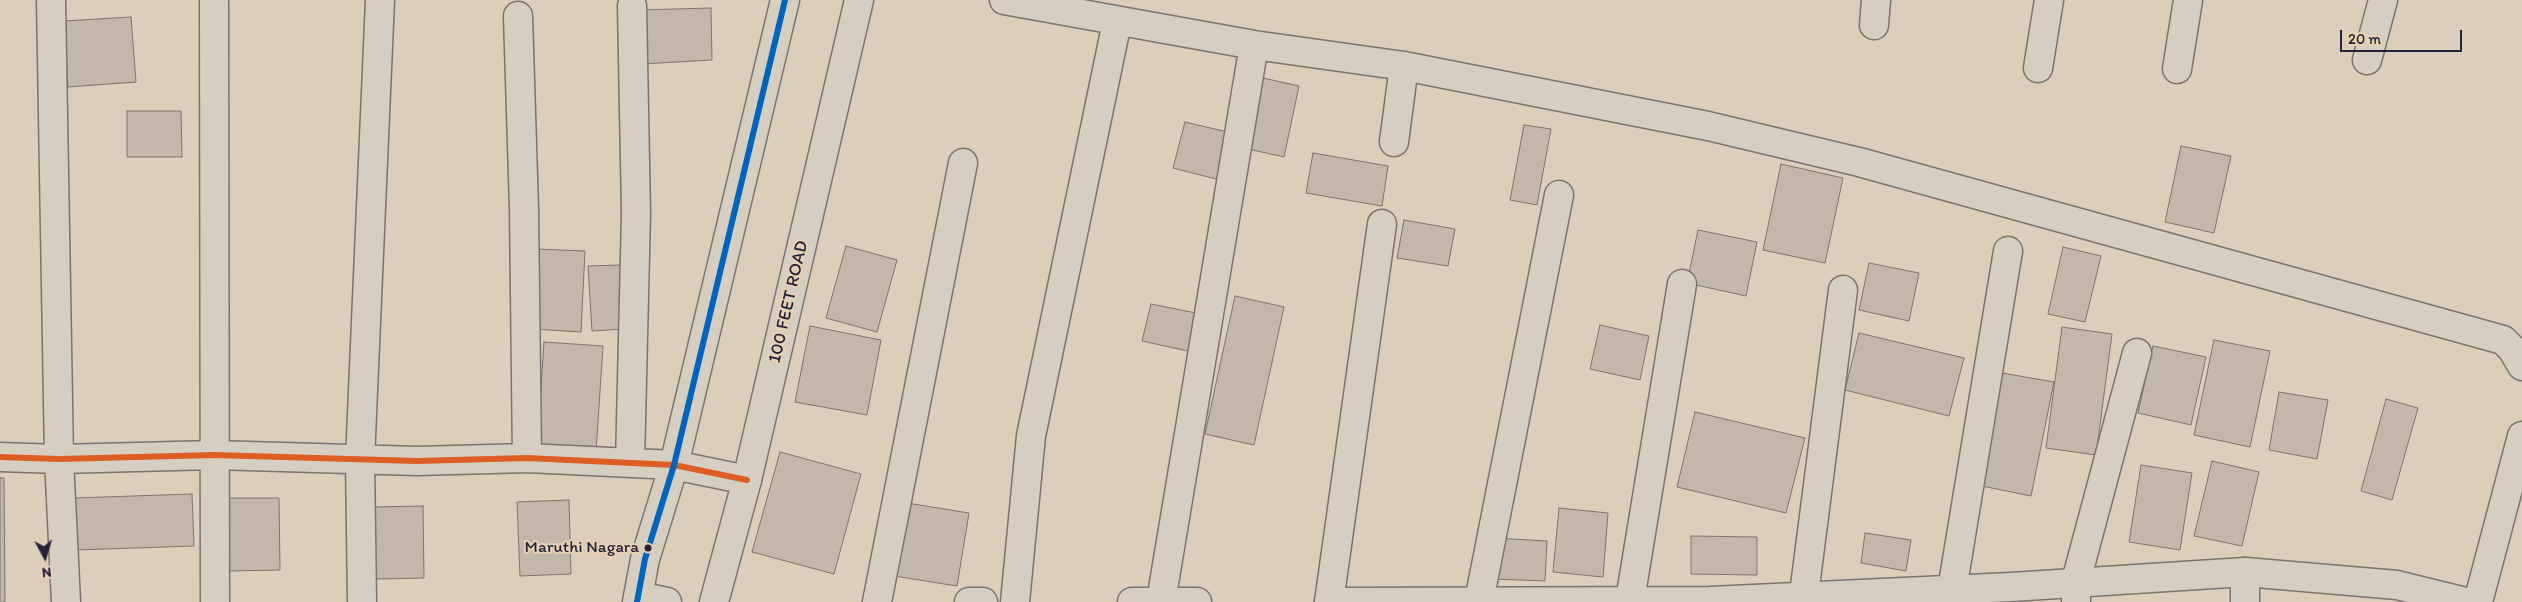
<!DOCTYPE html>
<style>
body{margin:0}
#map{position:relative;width:2522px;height:602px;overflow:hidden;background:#dcceba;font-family:Itim,sans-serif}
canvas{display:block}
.north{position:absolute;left:20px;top:532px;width:50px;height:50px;-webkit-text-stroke:4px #e8d1b1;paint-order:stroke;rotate:174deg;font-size:14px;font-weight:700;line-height:20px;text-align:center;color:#22223b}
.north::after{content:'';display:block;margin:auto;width:18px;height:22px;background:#22223b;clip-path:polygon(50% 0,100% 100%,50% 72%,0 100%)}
.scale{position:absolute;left:2340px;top:30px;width:122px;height:22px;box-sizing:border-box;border:2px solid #22223b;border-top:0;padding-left:6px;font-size:15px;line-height:18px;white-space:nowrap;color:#22223b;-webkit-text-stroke:4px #e8d1b1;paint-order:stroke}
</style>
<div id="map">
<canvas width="2522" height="602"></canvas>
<div class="north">N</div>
<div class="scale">20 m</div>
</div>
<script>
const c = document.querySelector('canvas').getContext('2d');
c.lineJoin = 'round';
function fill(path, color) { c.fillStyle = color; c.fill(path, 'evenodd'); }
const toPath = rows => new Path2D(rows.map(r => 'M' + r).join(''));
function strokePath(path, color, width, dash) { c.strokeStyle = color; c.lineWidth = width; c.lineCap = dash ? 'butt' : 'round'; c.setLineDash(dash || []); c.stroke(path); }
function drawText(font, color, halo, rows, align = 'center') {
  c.font = font + ' Itim,sans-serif'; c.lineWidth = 4; c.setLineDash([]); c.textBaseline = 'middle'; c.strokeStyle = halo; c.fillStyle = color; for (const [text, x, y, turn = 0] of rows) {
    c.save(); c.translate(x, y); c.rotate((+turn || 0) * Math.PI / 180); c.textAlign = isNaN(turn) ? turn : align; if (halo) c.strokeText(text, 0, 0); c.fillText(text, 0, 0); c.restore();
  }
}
const building = toPath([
 [711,8,712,60,641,64,638,10,711,8],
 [131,17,136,82,68,87,64,21,131,17],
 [1263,78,1299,86,1284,157,1248,149,1263,78],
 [127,111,181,111,182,157,127,157,127,111],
 [1185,122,1232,133,1220,180,1173,168,1185,122],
 [1524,125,1551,129,1537,205,1510,200,1524,125],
 [2181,146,2231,156,2214,233,2165,222,2181,146],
 [1313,153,1388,166,1382,206,1306,193,1313,153],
 [1781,164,1843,178,1825,263,1763,250,1781,164],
 [1404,220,1455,229,1448,266,1397,258,1404,220],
 [1698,230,1757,242,1746,296,1687,283,1698,230],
 [846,246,897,260,877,332,826,318,846,246],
 [2063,247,2101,256,2085,322,2048,314,2063,247],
 [536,249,585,251,581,332,531,329,536,249],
 [1869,263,1919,273,1909,321,1859,310,1869,263],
 [621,265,624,329,592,331,588,266,621,265],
 [1235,296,1284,307,1254,445,1205,434,1235,296],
 [1151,304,1196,313,1188,351,1142,341,1151,304],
 [1600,325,1649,336,1640,380,1590,369,1600,325],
 [810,326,881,340,867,415,795,402,810,326],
 [2062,327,2112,334,2096,455,2046,448,2062,327],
 [1859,333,1964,358,1949,416,1845,390,1859,333],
 [2214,340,2270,351,2250,447,2194,435,2214,340],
 [544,342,603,346,596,452,537,448,544,342],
 [2153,346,2206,357,2191,425,2138,413,2153,346],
 [2002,373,2054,382,2031,496,1982,486,2002,373],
 [2279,392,2328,400,2317,459,2269,450,2279,392],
 [2386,399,2418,408,2392,500,2361,491,2386,399],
 [1695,412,1805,438,1786,513,1677,487,1695,412],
 [780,452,861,474,834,574,752,552,780,452],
 [2212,461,2259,472,2242,546,2194,536,2212,461],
 [2141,465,2192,473,2180,550,2129,542,2141,465],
 [0,478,4,478,5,602,0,602,0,478],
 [192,494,194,546,75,550,74,498,192,494],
 [228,498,279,498,280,570,229,571,228,498],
 [569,500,571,574,520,576,517,502,569,500],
 [907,503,969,513,957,586,894,576,907,503],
 [423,506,424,578,376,579,374,507,423,506],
 [1559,508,1608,513,1603,577,1553,572,1559,508],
 [1865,533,1911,540,1906,571,1861,563,1865,533],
 [1691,536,1757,537,1757,575,1691,574,1691,536],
 [1495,538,1547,541,1545,581,1493,579,1495,538]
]);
const street = toPath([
 [51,0,59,459,66,602],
 [214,0,215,602],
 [1004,0,1254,45,1404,66,1708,126,1859,162,2503,340,2512,349,2522,366],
 [518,16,524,209,527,458],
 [1874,25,1876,0],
 [2367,60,2383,0],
 [2038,68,2049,0],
 [2177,69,2188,0],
 [1394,142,1404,66],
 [0,457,59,459,214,455,417,461,527,458,674,465,747,480],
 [630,463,636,213,632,6],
 [1630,600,1682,284],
 [1161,601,1254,45],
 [1479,601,1559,195],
 [362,602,360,460,380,0],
 [877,602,963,163],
 [1015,602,1031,436,1117,22],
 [1329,602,1382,224],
 [1803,602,1843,290],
 [1953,602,1952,590,2008,251],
 [2076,602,2076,581,2137,353],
 [2245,602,2245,572],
 [2478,602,2522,436]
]);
const secondary = toPath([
 [638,596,667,602],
 [637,602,645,559,674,465,785,0],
 [714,602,747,480,859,0],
 [969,602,983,602],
 [1132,602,1197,602],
 [1329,602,1710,601,2011,587,2245,572,2397,585,2466,602]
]);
const bus1 = toPath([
 [0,457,59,459,214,455,417,461,527,458,674,465,747,480]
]);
const bus2 = toPath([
 [637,602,645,559,674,465,785,0]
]);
const markers = [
 [648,548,4.5,"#22223b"]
];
const busNames = [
 ["Maruthi Nagara",639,548]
];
const streetNames = [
 ["100 FEET ROAD",789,302,-77]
];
fill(building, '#c3b7a9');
strokePath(building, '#7a7470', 1);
strokePath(street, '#7a7470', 31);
strokePath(secondary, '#7a7470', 31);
strokePath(street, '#d7cec2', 28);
strokePath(secondary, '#d7cec2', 28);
strokePath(bus1, '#dd5e24', 6);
strokePath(bus2, '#0065bd', 6);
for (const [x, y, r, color] of markers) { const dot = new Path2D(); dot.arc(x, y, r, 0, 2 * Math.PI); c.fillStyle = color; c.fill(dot); strokePath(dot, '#e8d1b1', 2); }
drawText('17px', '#22223b', '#e8d1b1', busNames, 'right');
drawText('18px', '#22223b', '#e8d1b1', streetNames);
</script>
